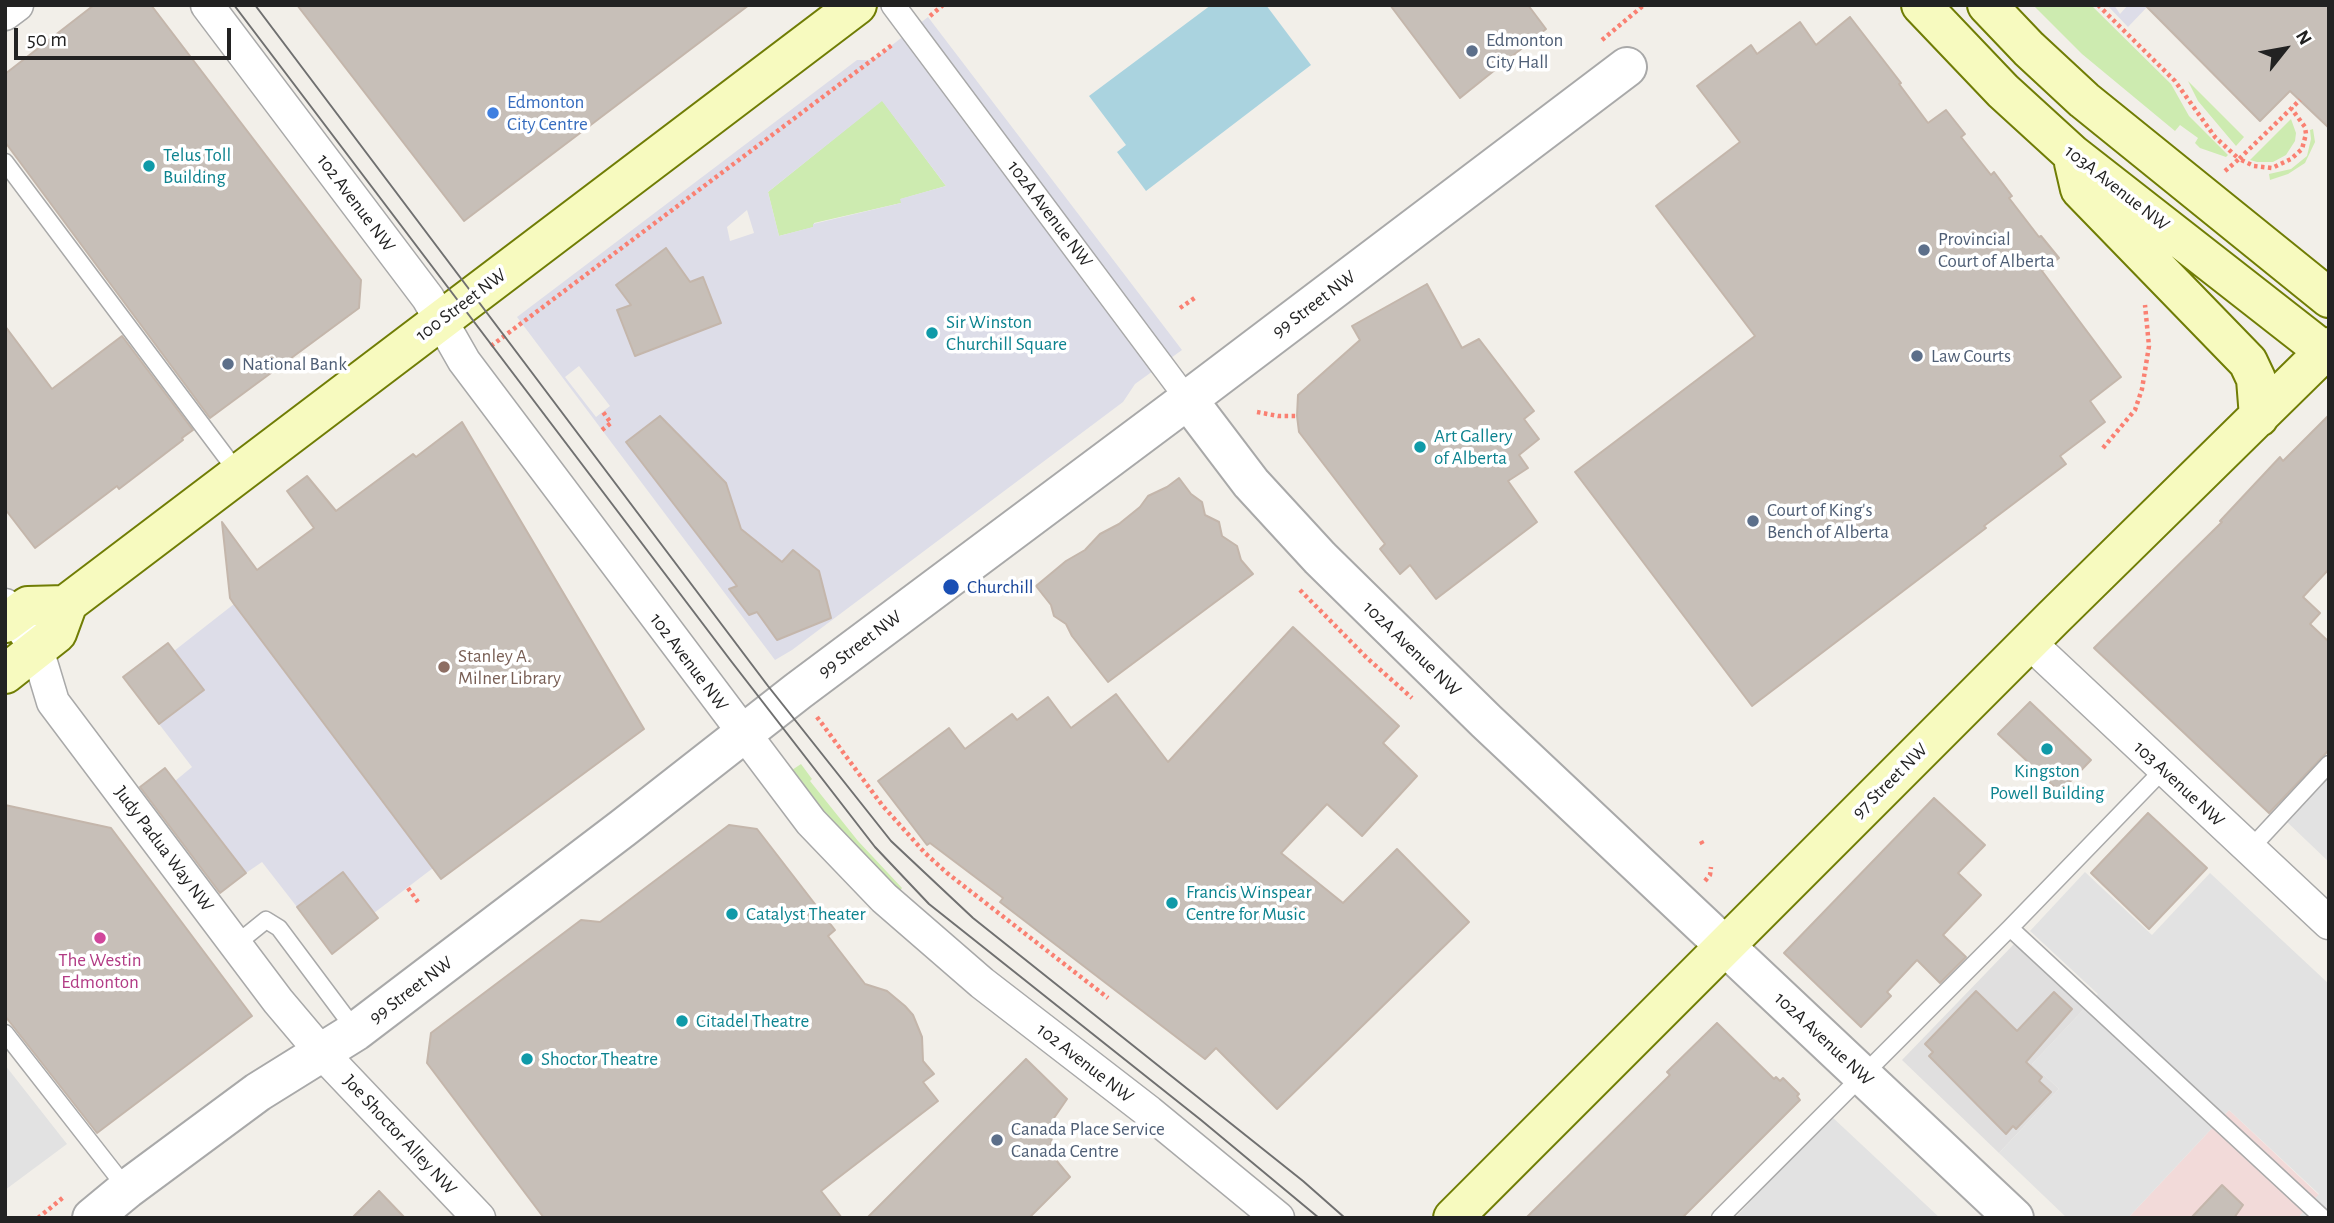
<!DOCTYPE html>
<style>
body{margin:0}
#map{position:relative;width:2334px;height:1223px;overflow:hidden;background:#f2efe9;font-family:"Alegreya Sans",sans-serif}
canvas{display:block}
.frame{position:absolute;inset:0;border:7px solid #222;pointer-events:none}
.north{position:absolute;left:2250px;top:14px;width:70px;height:70px;-webkit-text-stroke:5px #fff;paint-order:stroke;rotate:59deg;font-size:19px;font-weight:700;line-height:28px;text-align:center;color:#222}
.north::after{content:'';display:block;margin:auto;width:24px;height:32px;background:#222;clip-path:polygon(50% 0,100% 100%,50% 72%,0 100%)}
.scale{position:absolute;left:14px;top:28px;width:217px;height:32px;box-sizing:border-box;border:4px solid #222;border-top:0;padding-left:9px;font-size:21px;line-height:24px;white-space:nowrap;color:#222;-webkit-text-stroke:5px #fff;paint-order:stroke}
</style>
<div id="map">
<canvas width="2334" height="1223"></canvas>
<div class="frame"></div>
<div class="north">N</div>
<div class="scale">50 m</div>
</div>
<script>
const c = document.querySelector('canvas').getContext('2d');
c.lineJoin = 'round';
function fill(path, color) { c.fillStyle = color; c.fill(path, 'evenodd'); }
const toPath = rows => new Path2D(rows.map(r => 'M' + r).join(''));
function strokePath(path, color, width, dash) { c.strokeStyle = color; c.lineWidth = width; c.lineCap = dash ? 'butt' : 'round'; c.setLineDash(dash || []); c.stroke(path); }
function drawText(font, color, halo, rows, align = 'center') {
  c.font = font + ' "Alegreya Sans",sans-serif'; c.lineWidth = 7; c.setLineDash([]); c.textBaseline = 'middle'; c.strokeStyle = halo; c.fillStyle = color; for (const [text, x, y, turn = 0] of rows) {
    c.save(); c.translate(x, y); c.rotate((+turn || 0) * Math.PI / 180); c.textAlign = isNaN(turn) ? turn : align; if (halo) c.strokeText(text, 0, 0); c.fillText(text, 0, 0); c.restore();
  }
}
const residential = toPath([
 [2015,943,2084,1009,2032,1064,2059,1089,1999,1153,1902,1060]
]);
const commercial = toPath([
 [2229,1110,2319,1195,2298,1218,2128,1218]
]);
const grass = toPath([
 [2033,5,2091,5,2171,84,2189,116,2228,155,2226,157,2200,148,2195,143,2198,138,2180,125,2175,131,2082,54],
 [2188,81,2244,137,2236,146,2198,101],
 [882,100,946,186,901,199,901,203,814,223,814,227,779,236,768,192],
 [2291,119,2296,133,2295,141,2286,155,2273,162,2257,162,2250,160],
 [2313,129,2315,142,2305,163,2288,174,2270,180,2269,174,2291,169,2307,156,2311,139,2310,130],
 [801,764,812,779,810,781,858,841,902,888,899,892,823,813,789,772]
]);
const parking = toPath([
 [2329,776,2329,862,2286,821],
 [2085,872,2152,935,2210,873,2329,984,2329,1218,2298,1218,2319,1194,2229,1110,2128,1218,2067,1218,1999,1153,2059,1089,2032,1064,2098,994,2030,931],
 [5,1065,67,1144,5,1190],
 [1830,1115,1940,1218,1735,1218]
]);
const plaza = toPath([
 [2107,5,2114,5,2120,14,2128,5,2149,5,2128,27],
 [928,17,1182,350,1135,384,1123,402,792,650,775,660,517,317,857,60,873,60],
 [882,101,946,186,900,199,901,203,813,224,813,227,779,236,768,192],
 [747,210,754,233,730,241,727,227],
 [666,248,681,269,647,298,703,277,721,322,636,356,617,311,631,305,616,285],
 [579,366,610,406,596,417,565,377],
 [660,416,726,483,741,529,782,562,793,550,819,571,831,618,757,612,749,615,729,590,737,586,627,442],
 [234,604,433,868,374,913,343,872,297,907,262,862,246,873,175,781,192,767,159,724,203,690,174,651]
]);
const water = toPath([
 [1211,5,1266,5,1311,65,1146,191,1117,152,1126,145,1089,96]
]);
const building = toPath([
 [94,5,151,5,361,280,359,308,210,418,5,142,5,74,94,5],
 [297,5,749,5,464,221,297,5],
 [1390,5,1528,5,1546,29,1460,98,1390,5],
 [2145,5,2329,5,2329,128,2290,91,2260,121,2145,5],
 [1850,17,1901,83,1899,84,1928,123,1946,110,1965,134,1961,137,1991,175,1994,172,2012,196,2009,198,2039,237,2041,236,2059,258,2042,271,2121,377,2090,401,2105,422,2060,456,2066,464,1984,526,1986,528,1752,706,1575,472,1755,336,1656,206,1740,142,1697,86,1751,45,1757,54,1800,22,1816,45,1850,17],
 [666,248,690,282,703,277,721,323,635,356,617,310,631,305,616,285,666,248],
 [1427,284,1462,348,1479,339,1534,411,1524,419,1539,439,1519,455,1528,468,1508,481,1537,522,1436,599,1410,565,1400,574,1380,549,1385,544,1299,432,1297,416,1298,395,1360,340,1352,326,1427,284],
 [5,326,52,389,122,336,193,430,182,438,183,440,119,489,117,486,35,548,5,509,5,326],
 [2329,415,2329,569,2303,597,2320,613,2310,624,2329,642,2329,750,2269,813,2094,648,2222,522,2220,521,2280,457,2283,461,2329,415],
 [660,416,726,483,741,529,782,562,793,550,819,571,831,618,777,640,757,612,749,615,729,589,737,586,626,442,660,416],
 [462,422,644,729,441,879,234,604,230,598,222,522,257,570,314,528,287,491,307,476,336,511,413,454,416,457,462,422],
 [1179,478,1191,494,1202,502,1205,515,1219,522,1222,536,1237,546,1241,560,1253,574,1108,682,1072,636,1066,624,1054,616,1051,605,1036,586,1066,561,1085,550,1100,534,1119,524,1140,507,1148,496,1167,487,1179,478],
 [1293,627,1399,726,1383,743,1417,776,1362,836,1327,804,1281,853,1343,903,1397,849,1469,922,1277,1109,1216,1048,1205,1059,1000,902,1003,898,930,843,927,845,878,781,949,728,965,749,1012,714,1017,720,1048,697,1071,728,1116,694,1168,762,1293,627],
 [168,643,204,690,159,724,123,677,168,643],
 [2030,702,2091,760,2060,792,1998,734,2030,702],
 [165,768,246,873,220,893,140,787,165,768],
 [1934,798,1985,845,1958,873,1981,895,1943,935,1966,957,1940,983,1917,960,1887,992,1891,996,1861,1027,1784,953,1934,798],
 [5,805,111,828,252,1016,97,1133,5,1016,5,805],
 [2148,813,2207,868,2149,929,2091,873,2148,813],
 [729,825,757,829,835,930,828,936,865,984,887,991,905,1006,913,1015,922,1037,923,1061,934,1074,923,1082,938,1101,821,1191,842,1218,544,1218,427,1063,431,1033,581,920,600,922,729,825],
 [343,872,378,918,332,954,297,907,343,872],
 [1976,991,2017,1031,2054,992,2072,1009,2026,1062,2042,1077,2039,1081,2051,1092,2016,1129,2013,1126,2006,1134,1929,1056,1933,1052,1925,1044,1976,991],
 [1717,1023,1774,1079,1776,1077,1780,1081,1783,1078,1799,1094,1797,1096,1800,1100,1682,1218,1526,1218,1670,1075,1667,1072,1717,1023],
 [1026,1059,1067,1099,1054,1118,1051,1145,1056,1160,1070,1177,1029,1218,867,1218,1026,1059],
 [2222,1185,2243,1205,2234,1218,2191,1218,2222,1185],
 [379,1191,405,1218,352,1218,379,1191]
]);
const path = toPath([
 [2098,5,2175,81,2215,137,2239,159,2300,100],
 [930,16,943,5],
 [1602,40,1644,5],
 [2225,171,2239,159,2254,166,2272,168,2291,159,2302,149,2306,134,2305,127,2291,108],
 [1180,308,1196,297],
 [491,346,892,45],
 [1257,412,1278,416,1297,416],
 [602,430,611,423,603,412],
 [2103,448,2135,410,2142,389,2149,346,2145,305],
 [1300,590,1367,658,1412,698],
 [817,717,882,805,925,853,947,873,1108,998],
 [1701,841,1704,847],
 [1705,881,1710,875,1711,867],
 [408,888,418,902],
 [38,1218,65,1196]
]);
const service = toPath([
 [5,162,238,473],
 [2249,850,2329,764],
 [2010,928,2323,1218],
 [235,945,266,920,279,928,356,1031],
 [5,1033,127,1189],
 [1720,1218,2010,928,2164,769]
]);
const pedestrian = toPath([
 [893,5,1188,400]
]);
const minor = toPath([
 [207,5,428,298,464,361,811,822,884,898,982,983,1149,1112,1278,1218],
 [5,14,17,5],
 [5,605,37,649,53,702,278,1001,322,1053,479,1218],
 [2030,643,2329,923]
]);
const tertiary = toPath([
 [1188,400,1251,483,1320,558,1486,721,2014,1218],
 [92,1218,127,1189,258,1092,356,1031,623,828,798,691,1174,410,1627,67]
]);
const secondary = toPath([
 [1921,5,2003,91,2072,154,2329,355],
 [1987,5,2029,49,2084,100,2329,298],
 [2074,163,2080,189,2248,362,2256,379,2259,417],
 [5,623,28,606,65,605],
 [5,674,57,633,68,603,857,5],
 [1453,1218,2054,617,2329,347]
]);
const tram = toPath([
 [234,5,731,661,875,847,929,904,1201,1120,1319,1218],
 [255,5,768,686,891,841,973,918,1303,1181,1345,1218]
]);
const markers = [
 [1472,51,7,"#5c6f8a"],
 [493,113,7,"#3f7fe0"],
 [149,166,7,"#0f9aa8"],
 [1924,250,7,"#5c6f8a"],
 [932,333,7,"#0f9aa8"],
 [1917,356,7,"#5c6f8a"],
 [228,364,7,"#5c6f8a"],
 [1420,447,7,"#0f9aa8"],
 [1753,521,7,"#5c6f8a"],
 [951,587,9,"#1a4fb4"],
 [444,667,7,"#8d6e63"],
 [2047,749,7,"#0f9aa8"],
 [1172,903,7,"#0f9aa8"],
 [732,914,7,"#0f9aa8"],
 [100,938,7,"#d1479c"],
 [682,1021,7,"#0f9aa8"],
 [527,1059,7,"#0f9aa8"],
 [997,1140,7,"#5c6f8a"]
];
const serviceNames = [
 ["Edmonton",1486,40],
 ["City Hall",1486,62],
 ["Provincial",1938,239],
 ["Court of Alberta",1938,261],
 ["Law Courts",1931,356],
 ["National Bank",242,364],
 ["Court of King's",1767,510],
 ["Bench of Alberta",1767,532],
 ["Canada Place Service",1011,1129],
 ["Canada Centre",1011,1151]
];
const shopNames = [
 ["Edmonton",507,102],
 ["City Centre",507,124]
];
const cultureNames = [
 ["Telus Toll",163,155],
 ["Building",163,177],
 ["Sir Winston",946,322],
 ["Churchill Square",946,344],
 ["Art Gallery",1434,436],
 ["of Alberta",1434,458],
 ["Kingston",2047,771,"center"],
 ["Powell Building",2047,793,"center"],
 ["Francis Winspear",1186,892],
 ["Centre for Music",1186,914],
 ["Catalyst Theater",746,914],
 ["Citadel Theatre",696,1021],
 ["Shoctor Theatre",541,1059]
];
const streetNames = [
 ["103A Avenue NW",2117,188,38],
 ["102 Avenue NW",356,203,53],
 ["102A Avenue NW",1050,214,53],
 ["99 Street NW",1314,304,-37],
 ["100 Street NW",461,305,-37],
 ["99 Street NW",860,644,-37],
 ["102A Avenue NW",1412,649,44],
 ["102 Avenue NW",689,662,53],
 ["97 Street NW",1890,781,-45],
 ["103 Avenue NW",2179,784,43],
 ["Judy Padua Way NW",164,849,53],
 ["99 Street NW",411,990,-37],
 ["102A Avenue NW",1824,1039,43],
 ["102 Avenue NW",1085,1063,38],
 ["Joe Shoctor Alley NW",400,1135,47]
];
const transitNames = [
 ["Churchill",967,587]
];
const educationNames = [
 ["Stanley A.",458,656],
 ["Milner Library",458,678]
];
const hotelNames = [
 ["The Westin",100,960],
 ["Edmonton",100,982]
];
fill(residential, '#e0dfdf');
fill(commercial, '#f2dad9');
fill(grass, '#cdebb0');
fill(parking, '#e2e2e2');
fill(plaza, '#dddde8');
fill(water, '#aad3df');
fill(building, '#c7bfb8');
strokePath(building, '#c4b6ab', 2);
strokePath(service, '#a9a9a9', 19);
strokePath(pedestrian, '#a9a9a9', 26);
strokePath(minor, '#a9a9a9', 35);
strokePath(tertiary, '#a9a9a9', 42);
strokePath(secondary, '#707d05', 42);
strokePath(path, '#fa8072', 4.5, [3.5, 3.5]);
strokePath(service, '#fff', 16);
strokePath(pedestrian, '#fff', 23);
strokePath(minor, '#fff', 32);
strokePath(tertiary, '#fff', 38);
strokePath(secondary, '#f7fabf', 38);
strokePath(tram, '#707070', 2);
for (const [x, y, r, color] of markers) { const dot = new Path2D(); dot.arc(x, y, r, 0, 2 * Math.PI); c.fillStyle = color; c.fill(dot); strokePath(dot, '#fff', 2.5); }
drawText('19px', '#4e5e75', '#fff', serviceNames, 'left');
drawText('19px', '#366cbe', '#fff', shopNames, 'left');
drawText('19px', '#0d838f', '#fff', cultureNames, 'left');
drawText('19px', '#222', '#fff', streetNames);
drawText('19px', '#164399', '#fff', transitNames, 'left');
drawText('19px', '#785e54', '#fff', educationNames, 'left');
drawText('19px', '#b23c85', '#fff', hotelNames);
</script>
